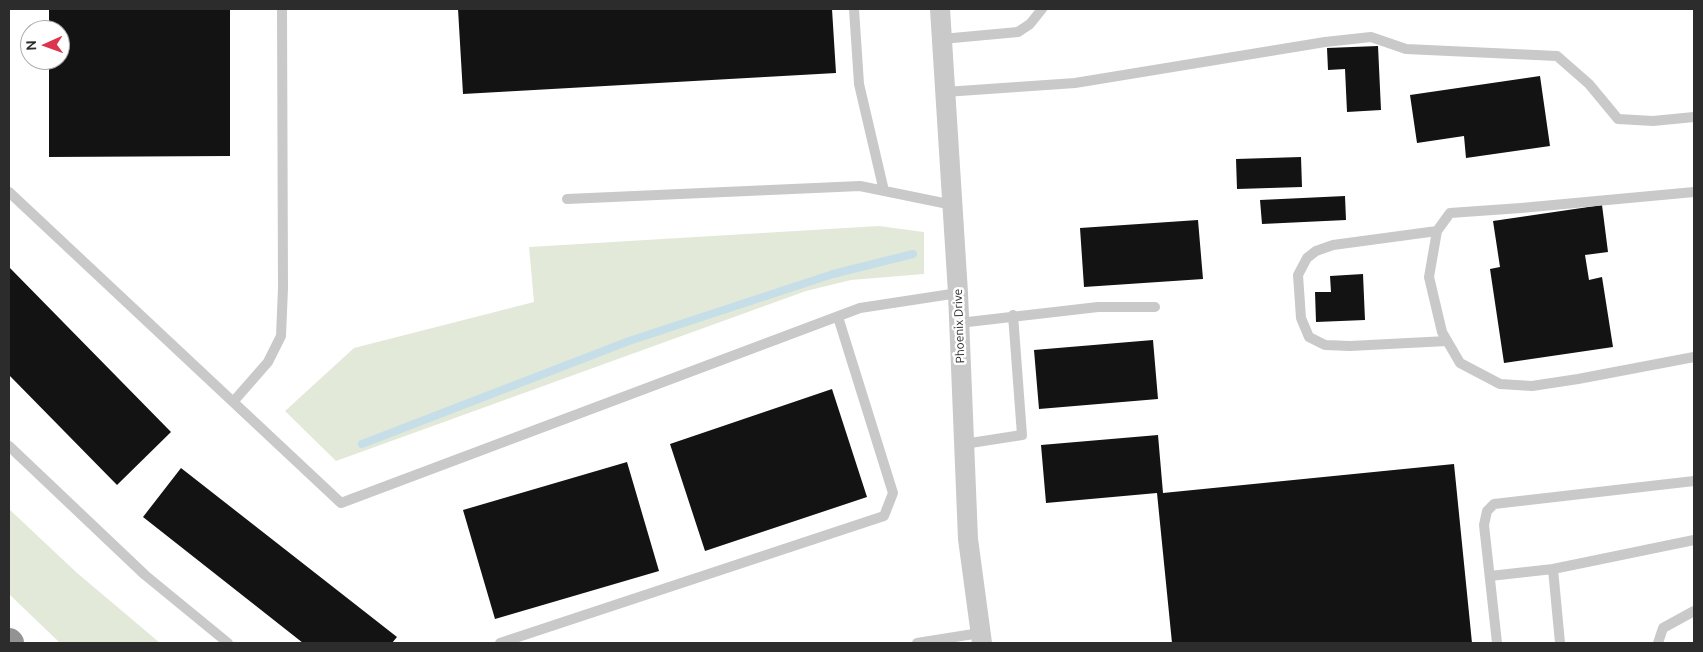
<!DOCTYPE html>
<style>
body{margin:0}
#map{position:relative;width:1703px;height:652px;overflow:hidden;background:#fff;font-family:Ubuntu,sans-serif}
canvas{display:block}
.frame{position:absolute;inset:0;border:10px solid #2c2c2c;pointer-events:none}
.north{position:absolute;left:20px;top:20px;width:50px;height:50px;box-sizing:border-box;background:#fff;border:1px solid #ababab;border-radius:50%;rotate:268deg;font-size:14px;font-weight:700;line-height:20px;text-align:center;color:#2c2c2c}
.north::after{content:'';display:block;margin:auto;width:18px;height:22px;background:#db3550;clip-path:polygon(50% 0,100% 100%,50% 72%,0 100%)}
</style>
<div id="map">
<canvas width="1703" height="652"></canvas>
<div class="frame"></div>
<div class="north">N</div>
</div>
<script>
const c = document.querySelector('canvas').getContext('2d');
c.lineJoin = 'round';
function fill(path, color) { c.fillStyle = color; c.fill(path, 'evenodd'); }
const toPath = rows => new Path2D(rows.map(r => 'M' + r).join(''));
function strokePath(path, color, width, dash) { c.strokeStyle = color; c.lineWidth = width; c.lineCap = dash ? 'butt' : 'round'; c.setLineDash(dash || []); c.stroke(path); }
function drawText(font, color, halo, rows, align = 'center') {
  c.font = font + ' Ubuntu,sans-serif'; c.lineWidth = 5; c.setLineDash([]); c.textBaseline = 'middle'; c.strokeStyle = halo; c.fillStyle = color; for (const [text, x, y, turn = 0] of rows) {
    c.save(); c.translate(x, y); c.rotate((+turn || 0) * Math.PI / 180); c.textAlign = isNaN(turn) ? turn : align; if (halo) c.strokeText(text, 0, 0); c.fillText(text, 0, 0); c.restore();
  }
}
const green = toPath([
 [879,226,924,232,924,274,851,280,806,291,336,461,285,411,354,348,534,302,529,247],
 [9,509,76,572,160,643,60,643,9,594]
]);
const stream = toPath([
 [362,444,629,341,833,274,913,254]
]);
const building = toPath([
 [49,9,230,9,230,156,49,157,49,60,60,60,60,30,49,30],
 [458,9,832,9,836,73,463,94],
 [1378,46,1381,110,1347,112,1345,69,1328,70,1327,48],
 [1540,76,1550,146,1466,158,1464,136,1417,143,1410,95],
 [1301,157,1302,187,1237,189,1236,159],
 [1345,196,1346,220,1262,224,1260,200],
 [1602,205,1608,252,1585,255,1589,280,1602,277,1613,347,1504,363,1490,269,1500,267,1493,221],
 [1198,220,1203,279,1084,287,1080,228],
 [9,267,171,432,117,485,9,375],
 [1363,274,1365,320,1316,322,1315,292,1331,292,1330,276],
 [1153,340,1158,399,1039,409,1034,350],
 [832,389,867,497,705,551,670,444],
 [1158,435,1163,493,1454,464,1472,643,1172,643,1157,493,1046,503,1041,445],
 [627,462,659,571,495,619,463,510],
 [181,468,397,637,392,643,303,643,143,517]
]);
const service = toPath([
 [854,9,859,84,884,191],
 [942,39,1018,32,1030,24,1042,9],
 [945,92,1075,83,1325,42,1371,37,1406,49,1557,56,1589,84,1618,119,1653,121,1694,117],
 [9,192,341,503,860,308,958,293],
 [1694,192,1521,208,1450,213,1437,231,1429,277,1442,332,1460,363,1500,384,1532,386,1578,379,1694,357],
 [567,199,860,186,953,205],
 [1437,231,1333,245,1316,251,1307,258,1298,275,1301,318,1309,337,1325,345,1350,346,1447,341],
 [959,323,1098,307,1155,307],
 [233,402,268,362,281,336,283,288,282,9],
 [964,444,1022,435,1013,315],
 [9,446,145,575,228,643],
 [1553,569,1560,643],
 [1490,576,1553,569,1694,540],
 [500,643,884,516,893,493,838,317],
 [917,643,980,633],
 [1497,643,1484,525,1487,511,1494,504,1694,481],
 [1658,643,1663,628,1694,611]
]);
const minor = toPath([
 [940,9,958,293,968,539,982,643]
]);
const motorway = toPath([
 [9,642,10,643]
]);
const streetNames = [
 ["Phoenix Drive",959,326,-92]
];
fill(green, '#e3e9d9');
strokePath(stream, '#c6dee8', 8);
fill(building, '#131313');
strokePath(service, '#c9c9c9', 10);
strokePath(minor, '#c9c9c9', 20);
strokePath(motorway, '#939393', 28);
drawText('12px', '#2c2c2c', '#fff', streetNames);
</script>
